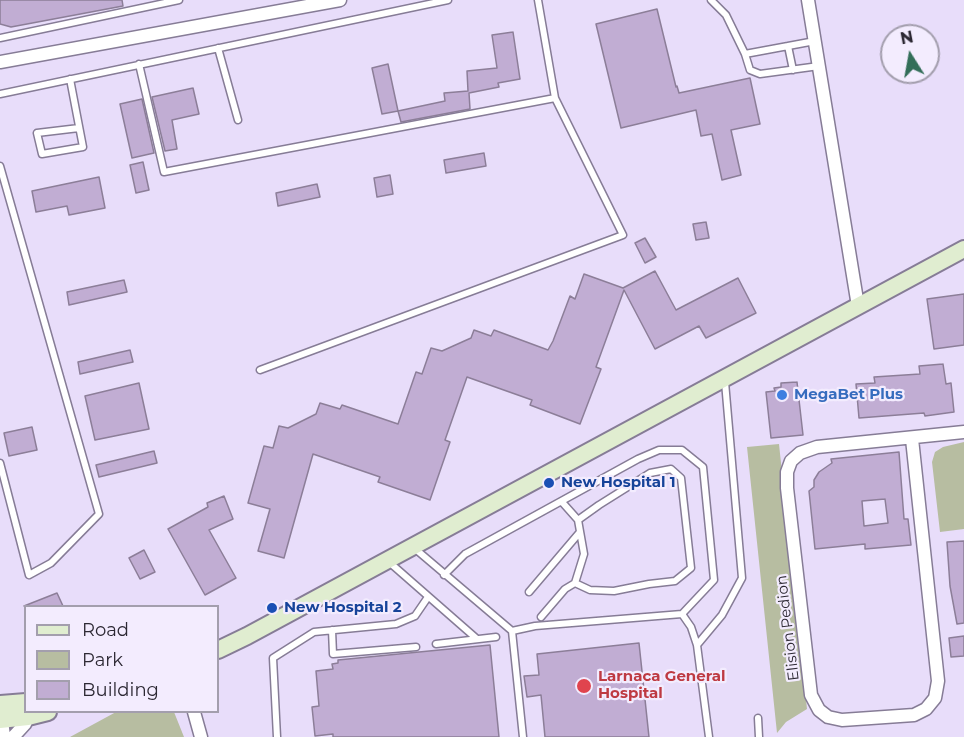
<!DOCTYPE html>
<style>
body{margin:0}
#map{position:relative;width:964px;height:737px;overflow:hidden;background:#e8ddfa;font-family:Montserrat,sans-serif}
canvas{display:block}
.legend{position:absolute;left:24px;top:605px;width:195px;height:108px;box-sizing:border-box;background:#f3ecfe;border:2px solid #a39ead;margin:0;padding:8px 10px;list-style:none;font-size:18px;color:#2c2833}
.legend li{display:flex;align-items:center;gap:12px;height:30px}
.legend b{width:30px;border:2px solid #a39ead}
.north{position:absolute;left:880px;top:24px;width:60px;height:60px;box-sizing:border-box;background:#f3ecfe;border:2px solid #a39ead;border-radius:50%;rotate:349deg;font-size:16px;font-weight:700;line-height:24px;text-align:center;color:#2c2833}
.north::after{content:'';display:block;margin:auto;width:21px;height:27px;background:#336e59;clip-path:polygon(50% 0,100% 100%,50% 72%,0 100%)}
</style>
<div id="map">
<canvas width="964" height="737"></canvas>
<ul class="legend">
<li><b style="height:8px;background:#e0edd0"></b>Road</li>
<li><b style="height:16px;background:#b7bda1"></b>Park</li>
<li><b style="height:16px;background:#c1add3"></b>Building</li>
</ul>
<div class="north">N</div>
</div>
<script>
const c = document.querySelector('canvas').getContext('2d');
c.lineJoin = 'round';
function fill(path, color) { c.fillStyle = color; c.fill(path, 'evenodd'); }
const toPath = rows => new Path2D(rows.map(r => 'M' + r).join(''));
function strokePath(path, color, width, dash) { c.strokeStyle = color; c.lineWidth = width; c.lineCap = dash ? 'butt' : 'round'; c.setLineDash(dash || []); c.stroke(path); }
function drawText(font, color, halo, rows, align = 'center') {
  c.font = font + ' Montserrat,sans-serif'; c.lineWidth = 4.5; c.setLineDash([]); c.textBaseline = 'middle'; c.strokeStyle = halo; c.fillStyle = color; for (const [text, x, y, turn = 0] of rows) {
    c.save(); c.translate(x, y); c.rotate((+turn || 0) * Math.PI / 180); c.textAlign = isNaN(turn) ? turn : align; if (halo) c.strokeText(text, 0, 0); c.fillText(text, 0, 0); c.restore();
  }
}
const green = toPath([
 [964,442,964,529,940,532,932,462,935,452,943,447],
 [779,444,807,709,786,722,777,733,747,447],
 [116,712,174,712,184,737,70,737]
]);
const building = toPath([
 [0,0,122,0,123,6,11,27,0,24,0,0],
 [657,9,676,87,677,86,679,93,750,78,760,124,731,130,741,175,722,180,712,134,701,136,696,110,621,128,596,24,657,9],
 [513,32,520,79,498,83,499,87,469,93,470,109,401,122,398,111,445,101,444,93,468,91,467,71,497,68,492,35,513,32],
 [388,64,398,111,382,114,372,68,388,64],
 [193,88,199,114,172,120,177,149,165,151,152,97,193,88],
 [142,99,154,153,132,158,120,104,142,99],
 [484,153,486,166,446,173,444,160,484,153],
 [143,162,149,190,136,193,130,165,143,162],
 [390,175,393,194,377,197,374,178,390,175],
 [99,177,105,208,69,215,67,206,36,212,32,191,99,177],
 [317,184,320,197,278,206,276,193,317,184],
 [706,222,709,238,696,240,693,224,706,222],
 [645,238,656,257,645,263,635,243,645,238],
 [655,271,676,310,738,278,756,313,706,338,699,326,655,349,624,290,596,367,601,369,580,424,530,405,532,400,467,377,445,440,450,442,430,500,378,482,380,477,313,454,284,558,258,551,270,509,248,503,264,446,273,448,279,426,288,428,316,414,320,403,340,409,342,405,398,424,416,372,422,374,431,348,442,351,471,338,474,330,491,336,494,330,548,350,553,341,570,296,575,299,584,274,623,288,655,271],
 [124,280,127,292,69,305,67,292,124,280],
 [964,294,964,345,934,349,927,299,964,294],
 [130,350,133,362,80,374,78,362,130,350],
 [943,364,946,384,951,383,954,412,925,416,924,413,859,418,856,384,875,383,874,377,920,374,919,366,943,364],
 [797,382,803,435,771,438,766,392,775,391,774,388,781,387,781,383,797,382],
 [139,383,149,429,95,440,85,396,139,383],
 [32,427,37,450,9,456,4,433,32,427],
 [154,451,157,463,99,477,96,465,154,451],
 [899,452,904,519,908,519,911,545,865,549,865,544,815,549,809,491,814,487,814,480,819,472,832,463,831,459,899,452],
 [885,499,888,523,864,526,862,501,885,499],
 [224,496,233,519,209,530,236,578,205,595,168,529,208,507,207,503,224,496],
 [964,541,964,623,957,624,950,586,947,542,964,541],
 [144,550,155,572,140,579,129,558,144,550],
 [57,593,63,606,24,606,57,593],
 [964,636,964,656,951,657,949,638,964,636],
 [639,643,649,737,545,737,541,695,527,697,524,676,539,675,537,654,639,643],
 [490,645,499,737,333,737,333,734,315,736,312,707,319,706,316,671,333,669,332,664,338,663,338,660,490,645]
]);
const lane = toPath([
 [711,0,726,15,745,54,750,70,760,74,819,66],
 [0,38,179,0],
 [788,46,793,70],
 [218,48,238,120],
 [745,54,815,41],
 [139,64,164,172,555,98,538,0],
 [70,79,83,147,42,154,37,133,79,128],
 [0,94,448,0],
 [0,166,99,514,51,563,29,575,0,463],
 [260,370,623,235,555,98],
 [413,547,512,631,523,737],
 [389,562,477,639],
 [444,575,465,554,638,459,659,450,682,450,703,467,714,580,682,614,535,626,512,631],
 [575,583,590,590,614,591,649,584,675,581,691,568,681,478,671,469,650,473,599,505,578,520],
 [529,592,580,532],
 [682,614,691,627,697,645],
 [541,617,565,589,575,583,584,554,578,520,562,502],
 [332,630,333,654,416,647],
 [436,644,496,637],
 [758,718,759,737],
 [277,737,273,658,314,632,396,624,415,616,428,597],
 [709,737,697,645,722,615,742,578,725,382]
]);
const street = toPath([
 [808,0,858,306],
 [0,62,340,0],
 [912,439,938,681,935,698,926,709,914,715,842,720,828,717,819,710,811,695,787,488,787,472,791,461,800,453,817,447,964,432],
 [194,712,201,737],
 [2,720,4,737],
 [13,737,25,724,28,717]
]);
const secondary = toPath([
 [218,650,247,636,964,249],
 [0,704,26,702],
 [0,720,28,717,48,712]
]);
const markers = [
 [782,395,6,"#3f7fe0"],
 [549,483,6,"#1a4fb4"],
 [272,608,6,"#1a4fb4"],
 [584,686,8,"#e0444e"]
];
const shopNames = [
 ["MegaBet Plus",794,395]
];
const transitNames = [
 ["New Hospital 1",561,483],
 ["New Hospital 2",284,608]
];
const streetNames = [
 ["Elision Pedion",788,628,-97]
];
const healthNames = [
 ["Larnaca General",598,677],
 ["Hospital",598,694]
];
fill(green, '#b7bda1');
fill(building, '#c1add3');
strokePath(building, '#8c7e98', 1.5);
strokePath(lane, '#867c96', 9);
strokePath(street, '#867c96', 15);
strokePath(secondary, '#867c96', 20);
strokePath(lane, '#fff', 6);
strokePath(street, '#fff', 12);
strokePath(secondary, '#e0edd0', 16);
for (const [x, y, r, color] of markers) { const dot = new Path2D(); dot.arc(x, y, r, 0, 2 * Math.PI); c.fillStyle = color; c.fill(dot); strokePath(dot, '#f3ecfe', 2); }
drawText('bold 15px', '#366cbe', '#f3ecfe', shopNames, 'left');
drawText('bold 15px', '#164399', '#f3ecfe', transitNames, 'left');
drawText('15px', '#2c2833', '#f3ecfe', streetNames);
drawText('bold 15px', '#be3a42', '#f3ecfe', healthNames, 'left');
</script>
